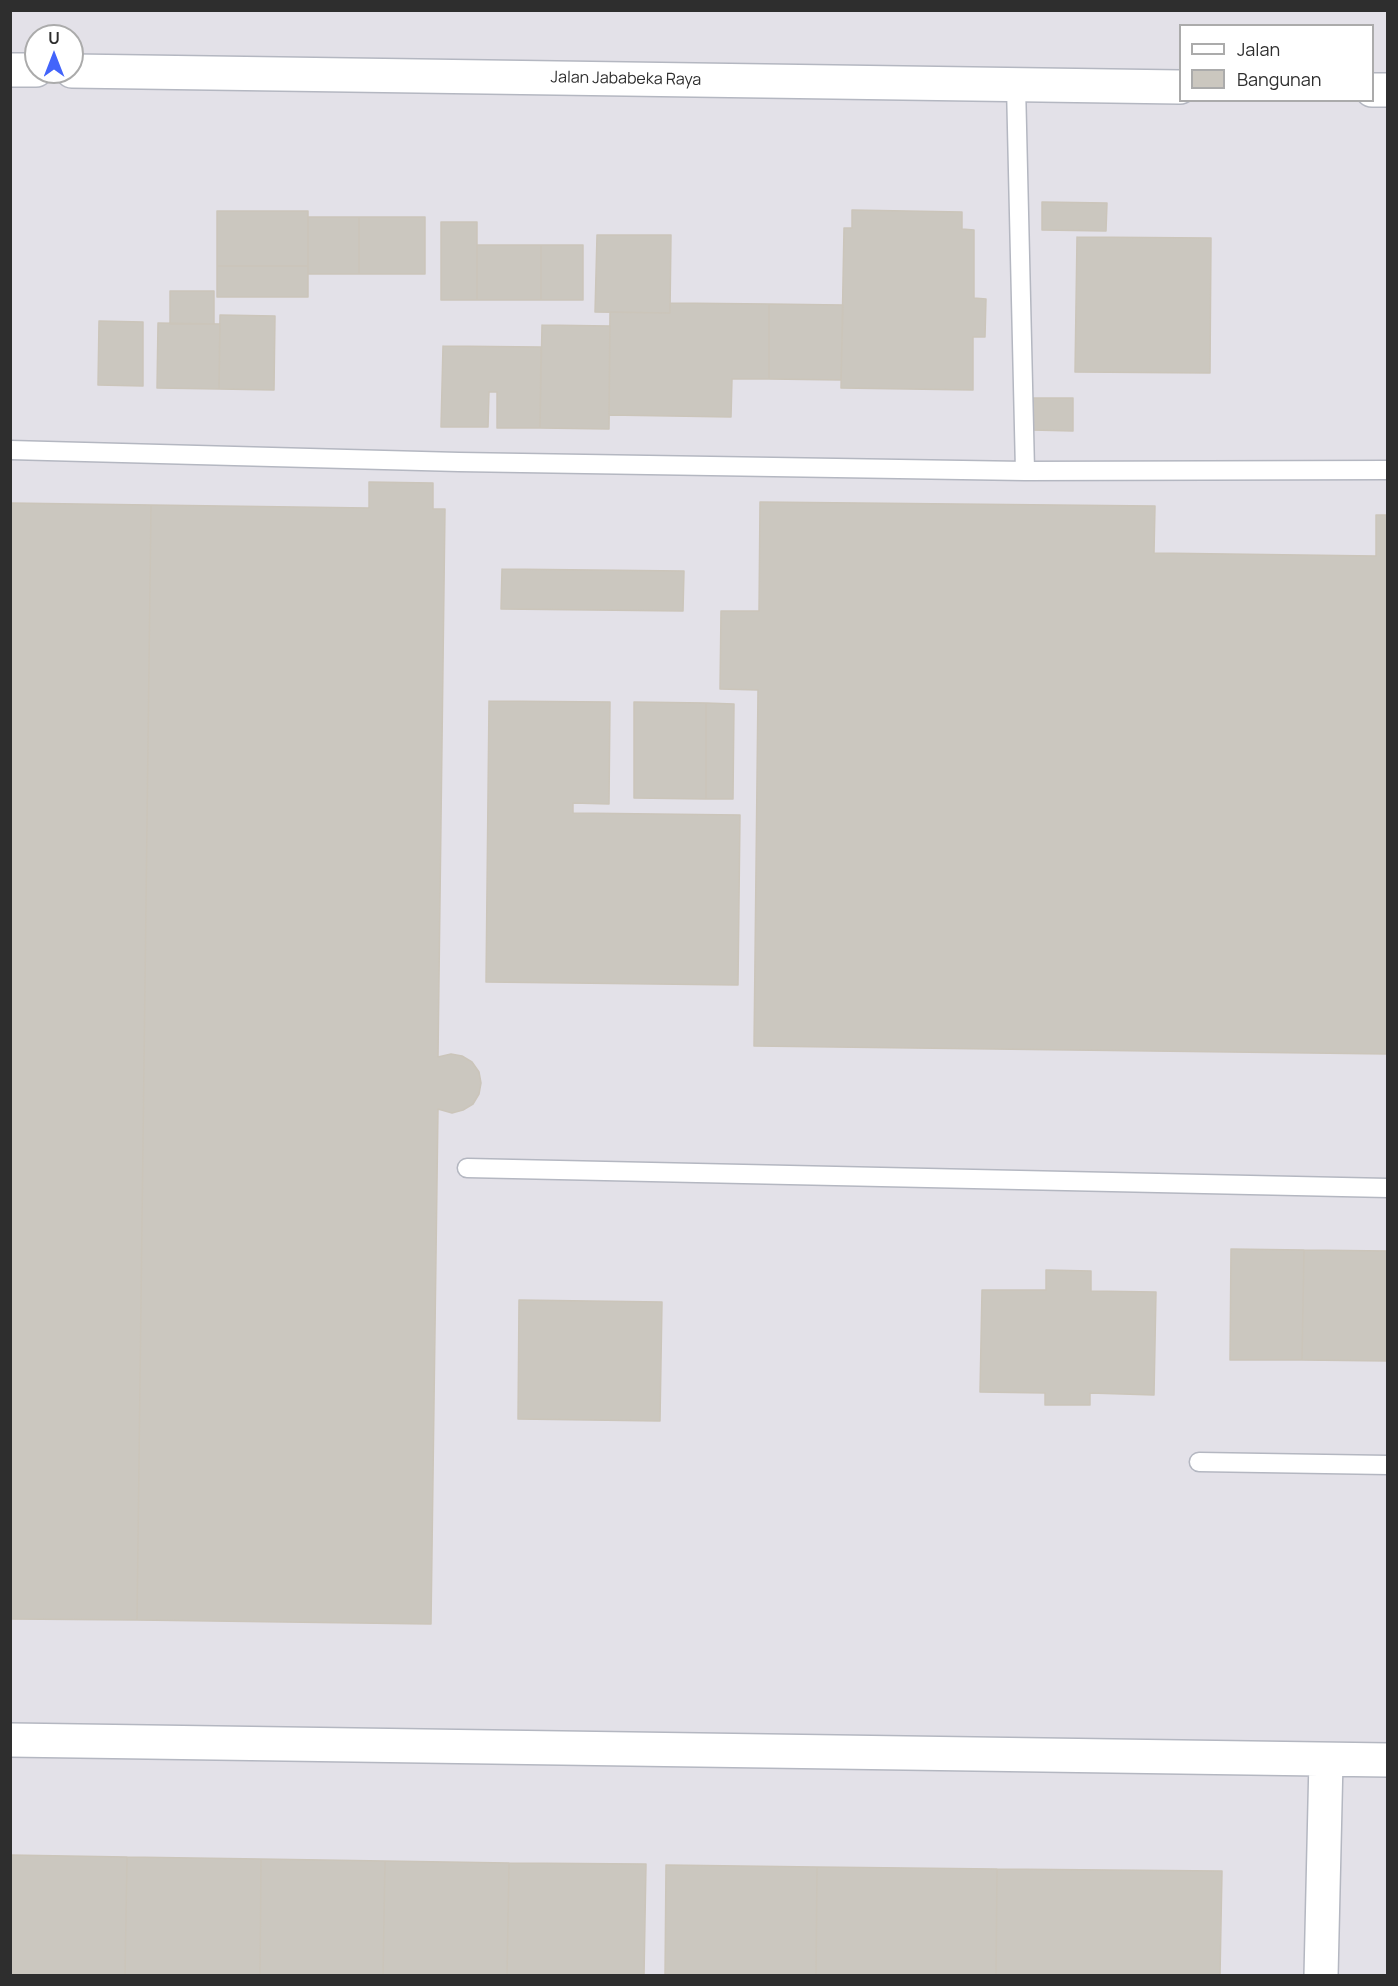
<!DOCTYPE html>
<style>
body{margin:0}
#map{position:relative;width:1398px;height:1986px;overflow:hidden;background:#efe9e1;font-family:Manrope,sans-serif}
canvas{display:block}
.frame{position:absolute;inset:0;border:12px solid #2e2e2e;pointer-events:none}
.legend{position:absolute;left:1179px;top:24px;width:195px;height:78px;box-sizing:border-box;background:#fff;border:2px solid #ababab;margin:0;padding:8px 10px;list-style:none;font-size:18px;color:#2e2e2e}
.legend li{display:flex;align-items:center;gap:12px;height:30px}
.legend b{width:30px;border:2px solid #ababab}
.north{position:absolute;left:24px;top:24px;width:60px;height:60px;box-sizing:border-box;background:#fff;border:2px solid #ababab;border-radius:50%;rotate:0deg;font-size:16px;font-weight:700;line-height:24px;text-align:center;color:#2e2e2e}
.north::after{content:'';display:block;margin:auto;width:21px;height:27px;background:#4264fb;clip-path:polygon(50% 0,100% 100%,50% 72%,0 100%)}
</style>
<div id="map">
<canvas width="1398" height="1986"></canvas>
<div class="frame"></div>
<ul class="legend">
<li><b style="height:8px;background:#fff"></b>Jalan</li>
<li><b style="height:16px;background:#cbc7bf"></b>Bangunan</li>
</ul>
<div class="north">U</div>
</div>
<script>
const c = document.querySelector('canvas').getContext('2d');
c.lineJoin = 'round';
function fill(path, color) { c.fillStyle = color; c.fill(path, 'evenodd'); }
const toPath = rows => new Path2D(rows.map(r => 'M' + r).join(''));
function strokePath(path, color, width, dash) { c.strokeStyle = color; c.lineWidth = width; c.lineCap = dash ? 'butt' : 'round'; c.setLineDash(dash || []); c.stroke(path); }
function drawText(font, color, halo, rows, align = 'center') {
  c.font = font + ' Manrope,sans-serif'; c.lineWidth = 4.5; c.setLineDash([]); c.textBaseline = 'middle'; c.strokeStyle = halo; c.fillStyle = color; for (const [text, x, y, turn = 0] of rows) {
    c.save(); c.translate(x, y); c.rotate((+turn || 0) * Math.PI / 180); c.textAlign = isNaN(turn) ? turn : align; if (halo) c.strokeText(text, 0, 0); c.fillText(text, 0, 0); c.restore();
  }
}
const industrial = toPath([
 [11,11,1387,11,1387,1975,11,1976],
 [1180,26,1372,26,1372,100,1180,100],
 [36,36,72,36,72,72,36,72]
]);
const building = toPath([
 [1042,202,1107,203,1106,231,1042,230,1042,202],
 [852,210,962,212,962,229,974,230,974,298,986,299,985,337,973,337,973,390,841,388,844,228,852,228,852,210],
 [217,211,308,211,308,266,217,266,217,211],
 [308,217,359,217,359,274,308,274,308,217],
 [359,217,425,217,425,274,359,274,359,217],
 [441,222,477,222,477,300,441,300,441,222],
 [597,235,671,235,670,313,595,312,597,235],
 [1077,237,1211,238,1210,373,1075,372,1077,237],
 [477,245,541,245,541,300,477,300,477,245],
 [541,245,583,245,583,300,541,300,541,245],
 [217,266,308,266,308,297,217,297,217,266],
 [170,291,214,291,214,324,170,324,170,291],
 [670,303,769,304,769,379,732,379,731,417,609,415,610,312,670,313,670,303],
 [769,304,843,305,841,380,769,379,769,304],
 [220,315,275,316,274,390,219,389,220,315],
 [99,321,143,322,143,386,98,385,99,321],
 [158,323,220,324,219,389,157,388,158,323],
 [542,325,610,326,609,429,540,428,542,325],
 [443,346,541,347,540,428,497,428,497,392,489,392,488,427,441,427,443,346],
 [1033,398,1073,398,1073,431,1032,430,1033,398],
 [369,482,433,483,433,509,445,509,438,1057,451,1054,462,1056,472,1062,479,1072,481,1083,479,1094,473,1104,463,1110,452,1113,438,1109,431,1624,137,1620,151,505,369,508,369,482],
 [760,502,1155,506,1154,553,1376,556,1376,515,1388,515,1388,1054,754,1046,758,690,720,689,721,611,759,611,760,502],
 [10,503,151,505,137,1620,10,1619,10,503],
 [502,569,684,571,683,611,501,609,502,569],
 [489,701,610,702,609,804,573,803,573,813,740,815,738,985,486,982,489,701],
 [634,702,706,703,706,799,634,798,634,702],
 [706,703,734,704,733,799,706,799,706,703],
 [1231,1249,1304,1250,1302,1360,1230,1360,1231,1249],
 [1304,1250,1388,1251,1388,1361,1302,1360,1304,1250],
 [1046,1270,1091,1271,1091,1291,1156,1292,1154,1395,1090,1393,1090,1405,1045,1405,1045,1393,980,1392,982,1290,1046,1290,1046,1270],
 [519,1300,662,1302,660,1421,518,1419,519,1300],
 [10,1855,127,1857,125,1976,10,1976,10,1855],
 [127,1857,261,1859,260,1976,125,1976,127,1857],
 [261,1859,385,1861,383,1976,260,1976,261,1859],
 [385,1861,509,1863,507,1976,383,1976,385,1861],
 [509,1863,646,1864,644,1976,507,1976,509,1863],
 [666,1865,817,1867,816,1976,665,1976,666,1865],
 [817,1867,997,1869,996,1976,816,1976,817,1867],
 [997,1869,1222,1871,1220,1976,996,1976,997,1869]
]);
const lane = toPath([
 [1016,85,1025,471],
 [10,450,459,462,1025,471,1388,470],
 [467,1168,1388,1188],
 [1199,1462,1388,1465]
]);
const street = toPath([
 [10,70,36,70],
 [72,71,1180,87],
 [1372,90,1388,90],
 [10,1740,1388,1760],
 [1321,1976,1326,1760]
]);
const streetNames = [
 ["Jalan Jababeka Raya",626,79,1]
];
fill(industrial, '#e3e1e8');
fill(building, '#cbc7bf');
strokePath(building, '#cbc5ba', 1.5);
strokePath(lane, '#b4b7c1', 21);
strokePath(street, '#b4b7c1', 36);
strokePath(lane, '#fff', 18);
strokePath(street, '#fff', 33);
drawText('16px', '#2e2e2e', '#fff', streetNames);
</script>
